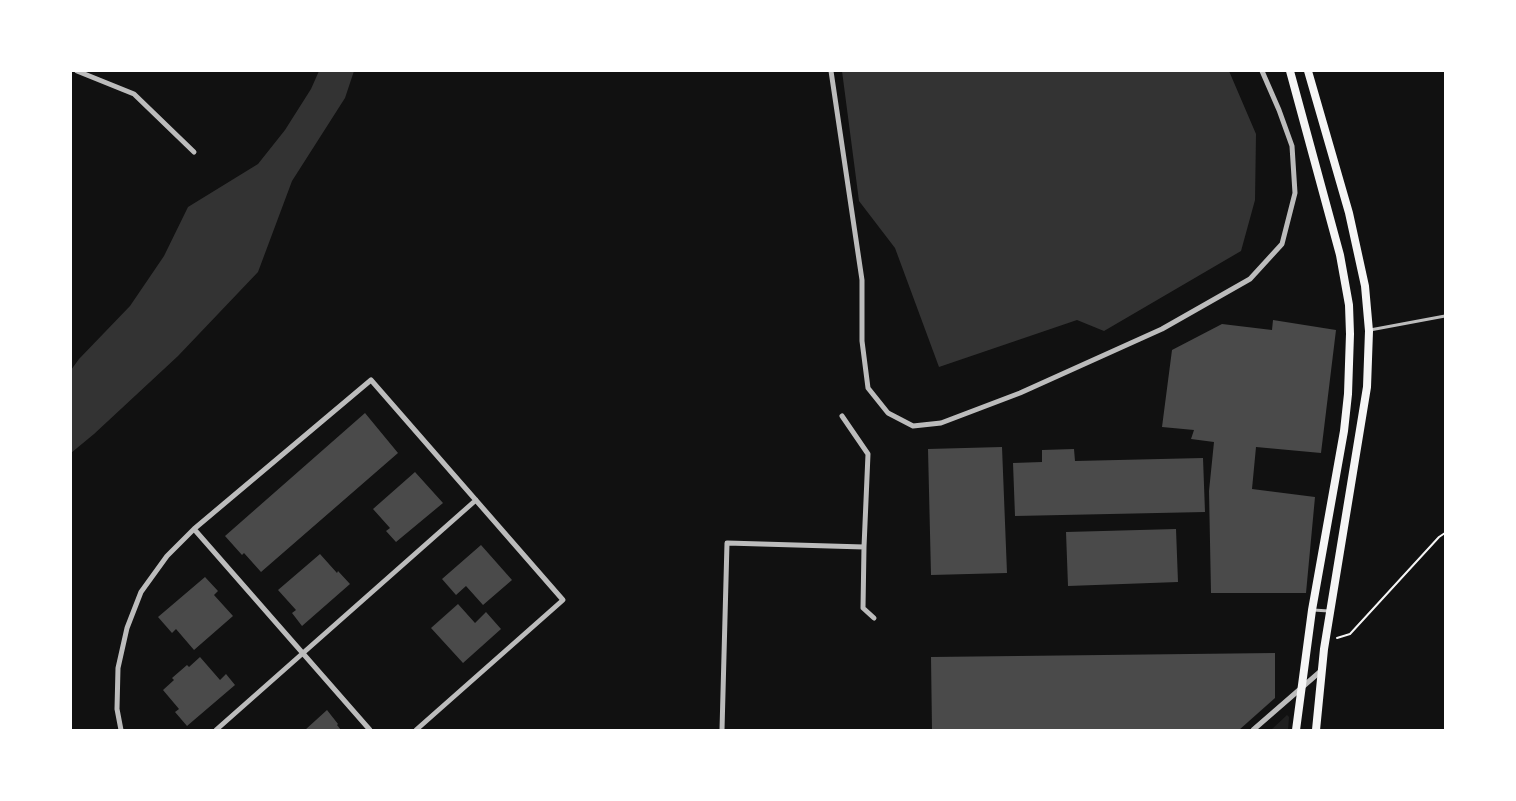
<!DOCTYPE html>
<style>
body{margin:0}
#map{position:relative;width:1516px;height:801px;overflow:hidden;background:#111;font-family:"Alegreya Sans",sans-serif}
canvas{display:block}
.frame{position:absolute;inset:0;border:72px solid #fff;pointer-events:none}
</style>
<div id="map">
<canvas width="1516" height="801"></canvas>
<div class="frame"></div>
</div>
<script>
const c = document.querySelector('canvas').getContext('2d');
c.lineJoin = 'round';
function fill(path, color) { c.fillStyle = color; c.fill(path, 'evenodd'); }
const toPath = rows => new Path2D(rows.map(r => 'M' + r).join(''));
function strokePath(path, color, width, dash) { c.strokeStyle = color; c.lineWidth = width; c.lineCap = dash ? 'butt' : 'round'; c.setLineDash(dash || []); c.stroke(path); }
const green = toPath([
 [1287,715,1289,717,1288,730,1271,730]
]);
const water = toPath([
 [319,71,354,71,345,98,292,181,258,272,178,356,94,434,71,453,71,370,79,359,130,306,164,256,188,207,258,164,285,130,311,89],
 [842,71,1229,71,1256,134,1255,200,1241,251,1104,331,1077,320,939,367,895,248,859,201]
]);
const building = toPath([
 [1273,320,1336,330,1321,453,1256,447,1252,489,1315,497,1306,593,1211,593,1209,491,1214,442,1191,439,1194,430,1162,427,1172,350,1222,324,1272,330],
 [365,413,398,453,261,572,244,553,242,555,225,536],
 [1002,447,1007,573,931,575,928,449],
 [1074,449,1075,461,1203,458,1205,512,1015,516,1013,463,1042,462,1042,450],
 [415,472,443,503,396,542,386,531,390,528,373,509],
 [1176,529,1178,582,1068,586,1066,532],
 [481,545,512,580,483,605,466,586,456,595,442,579],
 [320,554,337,573,338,571,350,584,302,626,292,613,296,610,278,590],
 [205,577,218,591,214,595,233,616,194,650,176,629,172,633,158,617],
 [458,604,475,623,486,612,501,629,463,663,431,628],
 [1275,653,1275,698,1239,730,932,730,931,657],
 [200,657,220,680,226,674,235,685,187,726,175,712,179,709,163,690,174,680,172,678,187,665,189,667],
 [327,710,338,724,337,725,341,730,305,730]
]);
const path = toPath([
 [1337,638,1350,634,1439,537,1445,533]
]);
const service = toPath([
 [1370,330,1445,316],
 [1313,610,1329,611]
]);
const minor = toPath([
 [77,71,134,94,194,152],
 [831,71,862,280,862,341,868,388,888,413,913,426,941,423,1020,393,1162,329,1250,279,1282,244,1295,193,1292,146,1279,110,1262,71],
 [842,416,868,454,864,547],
 [194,529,370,730],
 [121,730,117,709,118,668,127,628,141,592,167,556,194,529,371,380,563,600,416,730],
 [216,730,476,500],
 [722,730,727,543,864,547,863,608,874,618],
 [1253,730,1322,670]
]);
const secondary = toPath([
 [1290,71,1340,255,1349,305,1350,334,1348,394,1344,431,1312,610,1296,730],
 [1308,71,1349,213,1365,286,1369,331,1367,387,1324,649,1316,730]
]);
fill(green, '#202020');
fill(water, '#333');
fill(building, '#4a4a4a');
strokePath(path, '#f5f5f5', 2);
strokePath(service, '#bcbcbc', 3);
strokePath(minor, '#bcbcbc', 5);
strokePath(secondary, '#f5f5f5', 8);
</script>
